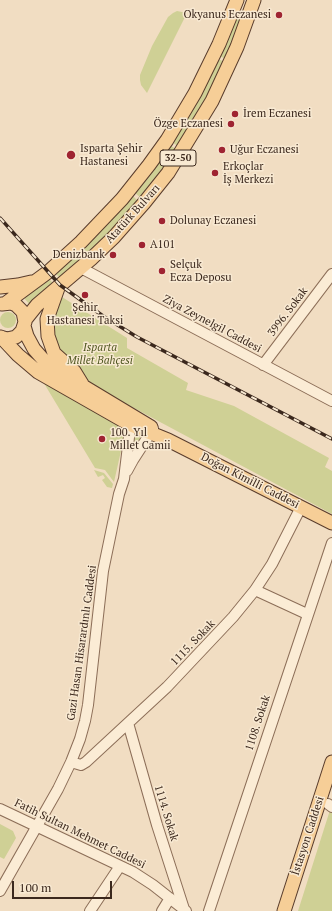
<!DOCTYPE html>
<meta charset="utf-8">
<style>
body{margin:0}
#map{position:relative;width:332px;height:911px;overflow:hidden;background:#f1ddc2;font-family:"PT Serif",serif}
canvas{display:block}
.scale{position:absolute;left:12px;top:881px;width:100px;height:18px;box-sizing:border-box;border:2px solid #3b281d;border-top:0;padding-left:5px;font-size:12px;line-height:14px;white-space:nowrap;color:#3b281d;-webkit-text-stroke:3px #f8e9d2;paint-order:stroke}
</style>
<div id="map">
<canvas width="332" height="911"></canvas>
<div class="scale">100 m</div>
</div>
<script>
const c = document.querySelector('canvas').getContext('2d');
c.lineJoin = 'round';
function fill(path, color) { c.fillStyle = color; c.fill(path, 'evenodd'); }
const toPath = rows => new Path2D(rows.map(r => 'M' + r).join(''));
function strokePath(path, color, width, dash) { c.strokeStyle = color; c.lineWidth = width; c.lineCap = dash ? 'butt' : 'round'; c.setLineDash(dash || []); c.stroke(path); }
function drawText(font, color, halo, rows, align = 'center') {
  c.font = font + ' "PT Serif",serif'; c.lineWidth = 3; c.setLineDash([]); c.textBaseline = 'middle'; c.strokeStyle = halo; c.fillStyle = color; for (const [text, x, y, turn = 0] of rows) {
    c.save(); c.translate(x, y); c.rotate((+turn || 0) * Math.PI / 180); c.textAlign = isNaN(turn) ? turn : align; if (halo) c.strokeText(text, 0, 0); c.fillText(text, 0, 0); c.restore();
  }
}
const green = toPath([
 [177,11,187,13,147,93,141,85,140,80,140,75,152,46,168,17,173,13],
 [237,12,243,15,226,59,219,56],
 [218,59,225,62,215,84,179,147,172,142],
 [170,145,177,150,161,174,141,198,134,192],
 [132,195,138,201,105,238,60,278,55,273],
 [48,278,54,284,30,305,24,298],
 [62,297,127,338,127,348,188,383,186,390,234,406,329,458,325,467,332,471,332,514,89,384,60,356,49,331,56,305],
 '0 320a8 8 0 1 1 16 0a8 8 0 1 1-16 0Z',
 [42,380,120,427,123,434,123,442,114,482,105,470,95,468],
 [134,434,142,438,128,462],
 [94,470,104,473,113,484,112,488,107,487,102,480,105,478,103,475,98,477],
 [330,810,332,811,332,911,298,911],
 [0,824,13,831,16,838,4,859,0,857]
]);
const minor = toPath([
 [81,268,332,401],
 [263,365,332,274],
 [127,471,133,460,153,429],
 [255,590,307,614],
 [128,723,157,825,184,909],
 [71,762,81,765,86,762,167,687,233,617,255,590,272,564,301,507],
 [328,804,332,807],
 [0,809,133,872,153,885,186,911],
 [0,891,58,789,71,762,80,739,85,721,88,705,103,571,119,494,124,479,130,429,133,420],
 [90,911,120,866],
 [162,911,170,898],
 [209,911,332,543]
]);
const major = toPath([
 [0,287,18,285,31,282],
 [58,288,47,319,48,336,54,353,74,371,82,384],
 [6,303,48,272,81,242,122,199,149,165,167,140,195,93,219,44,237,0],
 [25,320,37,305,91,259,114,237,144,203,168,173,212,101,237,47,254,0],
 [24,326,27,336,34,349,48,365,151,427],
 [0,337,7,339,16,337,22,331,25,322,23,312,16,305,11,303,2,304],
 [1,337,18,355,38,372,131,425,168,440,332,523],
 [284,911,332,762]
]);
const rail = toPath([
 [0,218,60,285,103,316,137,337,332,439]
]);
const markers = [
 [279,15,4,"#9f2432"],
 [235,114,4,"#9f2432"],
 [231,124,4,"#9f2432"],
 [222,150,4,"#9f2432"],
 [71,155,5,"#9f2432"],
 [215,173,4,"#9f2432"],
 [162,221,4,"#9f2432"],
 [142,245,4,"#9f2432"],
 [113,255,4,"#9f2432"],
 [162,271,4,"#9f2432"],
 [85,295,4,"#9f2432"],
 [102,439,4,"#9f2432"]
];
const shields = [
 [178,158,36]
];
const shieldNames = [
 ["32-50",178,158]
];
const poiNames = [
 ["Okyanus Eczanesi",271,15,"right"],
 ["İrem Eczanesi",243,114],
 ["Özge Eczanesi",223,124,"right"],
 ["Isparta Şehir",80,149],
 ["Hastanesi",80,162],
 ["Uğur Eczanesi",230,150],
 ["Erkoçlar",223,167],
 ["İş Merkezi",223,180],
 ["Dolunay Eczanesi",170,221],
 ["A101",150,245],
 ["Denizbank",105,255,"right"],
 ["Selçuk",170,265],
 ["Ecza Deposu",170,278],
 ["Şehir",85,308,"center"],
 ["Hastanesi Taksi",85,321,"center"],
 ["100. Yıl",110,433],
 ["Millet Camii",110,446]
];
const streetNames = [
 ["Atatürk Bulvarı",133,214,-48],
 ["3996. Sokak",288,312,-53],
 ["Ziya Zeynelgil Caddesi",212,324,28],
 ["Doğan Kimilli Caddesi",250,481,27],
 ["Gazi Hasan Hisarardınlı Caddesi",82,643,-82],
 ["1115. Sokak",193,643,-46],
 ["1108. Sokak",258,723,-72],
 ["1114. Sokak",166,813,73],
 ["Fatih Sultan Mehmet Caddesi",80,834,26],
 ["İstasyon Caddesi",308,836,-72]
];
const parkNames = [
 ["Isparta",100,348],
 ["Millet Bahçesi",100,361]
];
fill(green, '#cfd095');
strokePath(minor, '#8c6e58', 12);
strokePath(major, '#593c2c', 15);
strokePath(minor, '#fbecd5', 10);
strokePath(major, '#f6ce97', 13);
strokePath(rail, '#3b281d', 3.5);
strokePath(rail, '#f8e9d2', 2, [6]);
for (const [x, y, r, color] of markers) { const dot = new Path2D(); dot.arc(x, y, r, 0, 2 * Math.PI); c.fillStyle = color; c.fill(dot); strokePath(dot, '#f8e9d2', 1.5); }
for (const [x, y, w] of shields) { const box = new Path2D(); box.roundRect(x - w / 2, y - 8, w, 16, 3); c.fillStyle = '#f8e9d2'; c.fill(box); strokePath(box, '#3b281d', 1); }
drawText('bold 10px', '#3b281d', null, shieldNames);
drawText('11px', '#3b281d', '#f8e9d2', poiNames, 'left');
drawText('11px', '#3b281d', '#f8e9d2', streetNames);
drawText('italic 11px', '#515822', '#f8e9d2', parkNames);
</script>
